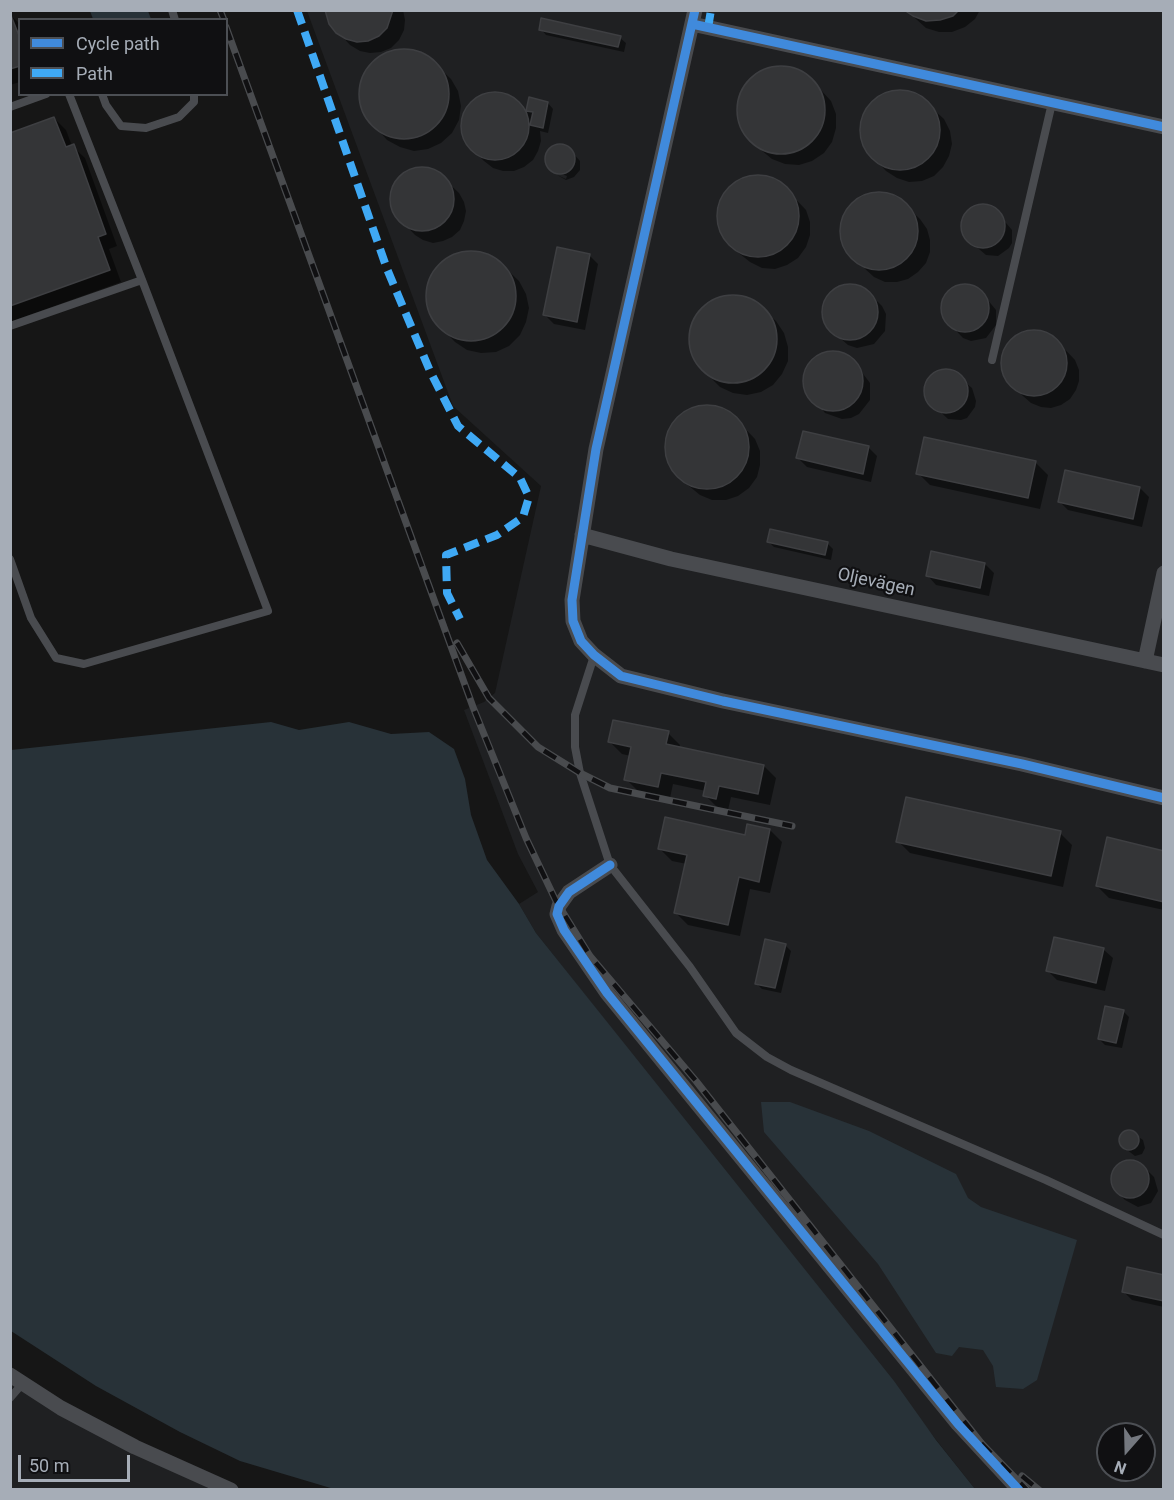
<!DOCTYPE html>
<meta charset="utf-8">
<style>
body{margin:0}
#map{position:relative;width:1174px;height:1500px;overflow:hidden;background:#161616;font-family:Roboto,sans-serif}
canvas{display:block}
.frame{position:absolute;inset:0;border:12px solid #a6adb7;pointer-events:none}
.legend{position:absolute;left:18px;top:18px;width:210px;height:78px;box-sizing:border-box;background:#101012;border:2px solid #4c4f54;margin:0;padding:8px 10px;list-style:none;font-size:18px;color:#a6adb7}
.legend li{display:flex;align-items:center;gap:12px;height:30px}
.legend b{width:30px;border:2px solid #4c4f54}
.north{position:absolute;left:1096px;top:1422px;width:60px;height:60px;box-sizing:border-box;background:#101012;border:2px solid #4c4f54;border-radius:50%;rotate:200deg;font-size:16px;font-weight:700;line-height:24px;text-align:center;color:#a6adb7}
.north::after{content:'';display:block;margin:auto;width:21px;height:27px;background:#74787f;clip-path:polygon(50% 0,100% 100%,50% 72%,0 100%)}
.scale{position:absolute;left:18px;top:1455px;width:112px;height:27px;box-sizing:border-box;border:3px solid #a6adb7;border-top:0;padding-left:8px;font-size:18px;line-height:21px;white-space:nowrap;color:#a6adb7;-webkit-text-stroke:4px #101012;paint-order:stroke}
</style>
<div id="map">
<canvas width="1174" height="1500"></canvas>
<div class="frame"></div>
<ul class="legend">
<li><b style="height:8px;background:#408adc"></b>Cycle path</li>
<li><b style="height:8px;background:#3fa9f5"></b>Path</li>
</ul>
<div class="north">N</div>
<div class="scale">50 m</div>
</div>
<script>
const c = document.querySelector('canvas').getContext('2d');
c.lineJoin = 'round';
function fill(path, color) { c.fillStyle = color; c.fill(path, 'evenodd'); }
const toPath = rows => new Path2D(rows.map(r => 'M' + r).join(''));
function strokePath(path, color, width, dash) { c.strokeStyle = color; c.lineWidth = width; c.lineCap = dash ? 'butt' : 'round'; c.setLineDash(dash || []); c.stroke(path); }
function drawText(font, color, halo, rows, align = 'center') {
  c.font = font + ' Roboto,sans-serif'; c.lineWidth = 4.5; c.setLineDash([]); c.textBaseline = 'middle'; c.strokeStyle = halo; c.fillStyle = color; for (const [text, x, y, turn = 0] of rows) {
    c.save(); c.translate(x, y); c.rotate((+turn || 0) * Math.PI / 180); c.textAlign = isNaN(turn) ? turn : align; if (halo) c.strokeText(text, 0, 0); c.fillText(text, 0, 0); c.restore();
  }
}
const built = toPath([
 [307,11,1163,11,1163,1489,975,1489,536,933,519,904,538,892,518,854,464,710,484,702,495,693,541,486,453,406],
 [1108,1434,1144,1434,1144,1470,1108,1470],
 [10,1375,231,1489,11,1489]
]);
const water = toPath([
 [90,11,148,11,151,19,93,19],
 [271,722,299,730,349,722,391,734,429,732,454,749,465,779,471,815,487,860,519,904,536,933,894,1381,936,1440,975,1489,334,1489,240,1461,180,1432,96,1386,11,1331,11,750],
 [761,1102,790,1102,869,1131,956,1174,968,1198,981,1207,1077,1240,1037,1380,1023,1389,996,1387,993,1366,983,1350,959,1347,952,1356,936,1353,878,1264,764,1132]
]);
const shadow = toPath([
 [327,10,403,10,405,20,404,30,399,40,391,48,381,52,370,53,360,51,350,45,338,32],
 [906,10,980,10,975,19,965,27,952,32,939,32,926,28],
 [10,15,20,24,20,82,10,85],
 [541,29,620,38,626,43,624,52,546,35],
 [399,50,413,51,427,56,451,79,458,91,461,106,459,120,452,133,441,143,428,149,414,151,400,147,387,140,365,115,360,102,360,87,364,73,373,62,385,54],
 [783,67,797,70,809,77,831,101,836,114,836,128,832,142,824,153,812,161,799,165,785,164,772,159,761,150,748,137,741,125,738,111,740,97,746,85,756,75,769,69],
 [897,91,910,93,921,98,944,119,950,131,952,144,949,156,943,167,934,176,922,181,909,182,897,178,886,171,865,148,861,136,862,123,866,111,874,101,885,94],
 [495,93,505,94,515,99,528,112,530,99,548,103,553,109,548,133,540,131,541,141,538,151,533,160,524,167,514,171,503,171,493,168,484,161,471,148,465,139,462,129,463,118,467,108,474,100,484,94],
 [54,118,66,130,72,146,85,158,117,246,109,249,121,282,10,322,10,134],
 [563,146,571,151,580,161,580,170,574,177,566,180,557,175,566,179,567,176,551,170,547,158,554,147],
 [419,169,429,169,438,173,459,193,464,202,466,211,464,221,460,230,452,237,443,241,433,243,423,240,415,235,395,214,392,205,392,195,395,185,401,177,409,171],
 [761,176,773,179,784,187,806,210,810,222,810,235,806,247,798,258,787,265,775,269,762,268,750,262,740,254,727,241,720,229,718,216,720,204,726,192,736,183,748,178],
 [875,194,887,194,898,198,920,219,927,229,930,240,930,252,926,263,918,272,908,279,897,282,885,282,874,277,852,257,845,247,842,236,842,224,846,213,854,203,863,197],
 [976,206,989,207,995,210,1012,230,1012,243,1009,248,998,256,986,255,966,238,963,232,963,219,971,209],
 [467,252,481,253,495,258,519,281,526,294,529,308,526,322,520,335,509,346,496,352,481,353,467,350,455,342,432,318,428,304,427,289,432,275,440,264,452,256],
 [589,255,598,264,585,330,554,324,545,315],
 [849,285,858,286,872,296,882,306,886,314,885,331,874,344,857,348,848,345,832,331,824,315,828,298,833,291],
 [968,285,982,293,996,310,996,325,986,338,971,341,963,338,943,317,943,301,953,289],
 [738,296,752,300,776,321,784,333,788,347,788,361,782,374,773,385,761,392,747,395,733,393,720,387,697,364,691,351,690,337,692,323,700,311,711,302,724,297],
 [1036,331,1046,334,1055,339,1075,360,1079,370,1079,381,1076,390,1070,399,1061,405,1051,408,1041,407,1031,403,1023,396,1010,384,1005,374,1003,364,1004,354,1009,344,1016,337,1026,333],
 [834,353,851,358,870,383,870,400,859,414,851,418,842,419,825,413,806,389,806,371,811,364,825,354],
 [951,371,972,388,976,401,975,407,967,418,961,420,948,419,929,401,926,388,932,376,938,372],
 [708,407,721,409,733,416,755,439,760,451,760,465,757,477,749,488,738,496,726,500,712,500,700,495,689,486,677,474,670,462,667,449,668,436,674,424,683,415,695,409],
 [926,439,1036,463,1048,475,1040,509,930,485,918,473],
 [868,447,877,456,871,482,807,467,798,458],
 [1140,488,1149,497,1142,527,1068,510,1059,501],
 [768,541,827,543,833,549,831,560,774,547],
 [985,564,994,573,989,596,936,585,928,576],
 [668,733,680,745,679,749,764,766,776,778,770,805,731,797,728,810,717,807,705,795,706,791,673,784,670,798,638,791,626,779,631,756,622,754,610,742],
 [770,830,782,842,770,893,750,889,740,936,688,925,676,913,687,864,672,861,660,849,746,836],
 [1060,833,1072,845,1063,887,910,853,898,841],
 [1164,852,1164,910,1109,898,1097,886],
 [1055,938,1104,950,1113,958,1105,991,1057,980,1048,971],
 [785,945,791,951,781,993,762,989,756,983],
 [1123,1011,1129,1017,1122,1048,1105,1045,1099,1039],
 [1130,1131,1143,1140,1145,1148,1142,1154,1135,1156,1122,1146,1120,1139,1123,1133],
 [1132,1161,1145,1168,1154,1177,1158,1191,1151,1203,1138,1207,1125,1200,1116,1191,1112,1177,1119,1165],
 [1164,1277,1164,1307,1132,1300,1123,1291]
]);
const building = toPath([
 [325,10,393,10,387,28,379,36,368,41,357,42,346,39,336,33,329,24,325,10],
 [904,10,959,10,953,16,940,20,926,21,913,16,904,10],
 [10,13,20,38,20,66,10,69,10,13],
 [541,18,621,36,618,47,539,30,541,18],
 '359 94a45 45 0 1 1 90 0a45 45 0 1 1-90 0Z',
 '737 110a44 44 0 1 1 88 0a44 44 0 1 1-88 0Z',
 '860 130a40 40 0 1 1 80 0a40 40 0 1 1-80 0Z',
 '461 126a34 34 0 1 1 68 0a34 34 0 1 1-68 0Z',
 [529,97,548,102,543,128,530,125,533,112,526,111,529,97],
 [54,117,66,147,74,144,106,234,98,237,110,270,10,306,10,133,54,117],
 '545 159a15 15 0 1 1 30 0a15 15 0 1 1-30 0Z',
 '390 199a32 32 0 1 1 64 0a32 32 0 1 1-64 0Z',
 '717 216a41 41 0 1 1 82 0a41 41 0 1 1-82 0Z',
 '840 231a39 39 0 1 1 78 0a39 39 0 1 1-78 0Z',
 '961 226a22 22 0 1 1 44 0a22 22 0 1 1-44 0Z',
 [557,247,590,254,577,322,543,315,557,247],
 '426 296a45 45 0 1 1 90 0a45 45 0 1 1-90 0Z',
 '941 308a24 24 0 1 1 48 0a24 24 0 1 1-48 0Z',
 '822 312a28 28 0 1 1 56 0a28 28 0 1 1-56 0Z',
 '689 339a44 44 0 1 1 88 0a44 44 0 1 1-88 0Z',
 '1001 363a33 33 0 1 1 66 0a33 33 0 1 1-66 0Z',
 '803 381a30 30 0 1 1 60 0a30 30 0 1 1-60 0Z',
 '924 391a22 22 0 1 1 44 0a22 22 0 1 1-44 0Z',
 '665 447a42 42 0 1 1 84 0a42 42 0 1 1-84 0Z',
 [803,431,869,446,863,474,796,458,803,431],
 [924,437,1036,461,1028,498,916,474,924,437],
 [1065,470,1140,487,1133,519,1058,502,1065,470],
 [770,529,828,542,825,555,767,542,770,529],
 [931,551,985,563,980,588,926,576,931,551],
 [613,720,669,731,666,744,764,765,758,794,719,786,716,799,703,796,706,782,661,773,658,787,624,780,631,747,608,742,613,720],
 [906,797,1061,831,1051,876,896,842,906,797],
 [665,817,745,835,747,824,770,829,759,882,739,877,728,925,674,913,687,855,658,849,665,817],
 [1107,837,1164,851,1164,902,1096,886,1107,837],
 [1054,937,1104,948,1096,983,1046,971,1054,937],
 [765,939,786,944,775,988,755,984,765,939],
 [1105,1006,1124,1010,1116,1043,1098,1039,1105,1006],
 '1119 1140a10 10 0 1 1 20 0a10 10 0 1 1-20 0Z',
 '1111 1179a19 19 0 1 1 38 0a19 19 0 1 1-38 0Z',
 [1127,1267,1164,1275,1164,1301,1122,1292,1127,1267]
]);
const lane = toPath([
 [172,10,175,20],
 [69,94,142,280],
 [102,94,106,105,121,126,146,128,179,117,194,102,194,94],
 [10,107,46,94],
 [10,326,142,280,268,611,84,664,56,658,31,618,10,559],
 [992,360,1052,103],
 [594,656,575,715,575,747,580,773,610,865,690,967,736,1033,767,1057,791,1070,1046,1180,1164,1235],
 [10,1398,23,1383]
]);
const street = toPath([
 [695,10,596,449,572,600,573,621,581,641,594,655,621,676,723,701,1022,764,1164,798],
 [692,24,1164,127],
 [582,535,671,559,1164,665],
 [1145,661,1164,573],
 [610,865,569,892,559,906,557,914,564,930,607,993,958,1424,1019,1490],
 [10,1375,61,1408,135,1447,231,1490]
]);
const rail = toPath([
 [220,10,224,20],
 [226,27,473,707,526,838,556,901,590,956,696,1081,982,1444,1027,1490],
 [457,643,489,698,538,747,580,773,610,788,792,826],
 [1022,1476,1039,1490]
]);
const quiet = toPath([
 [297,10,387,269,430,371,458,426,520,478,529,497,523,517,497,535,446,555,447,593,460,619],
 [708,28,711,10]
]);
const cycleway = toPath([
 [695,10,596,449,572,600,573,621,581,641,594,655,621,676,723,701,1022,764,1164,798],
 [692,24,1164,127],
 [610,865,569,892,559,906,557,914,564,930,607,993,958,1424,1019,1490]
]);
const streetNames = [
 ["Oljevägen",876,583,12]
];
fill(built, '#1f2022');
fill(water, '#283238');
fill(shadow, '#0007');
fill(building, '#343537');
strokePath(building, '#3e3f42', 1.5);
strokePath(lane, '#494b4f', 8);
strokePath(street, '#494b4f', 15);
strokePath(rail, '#494b4e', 7);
strokePath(rail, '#101012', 4.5, [14]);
strokePath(quiet, '#3fa9f5', 8, [15, 8]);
strokePath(cycleway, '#408adc', 9);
drawText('18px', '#a6adb7', '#101012', streetNames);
</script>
